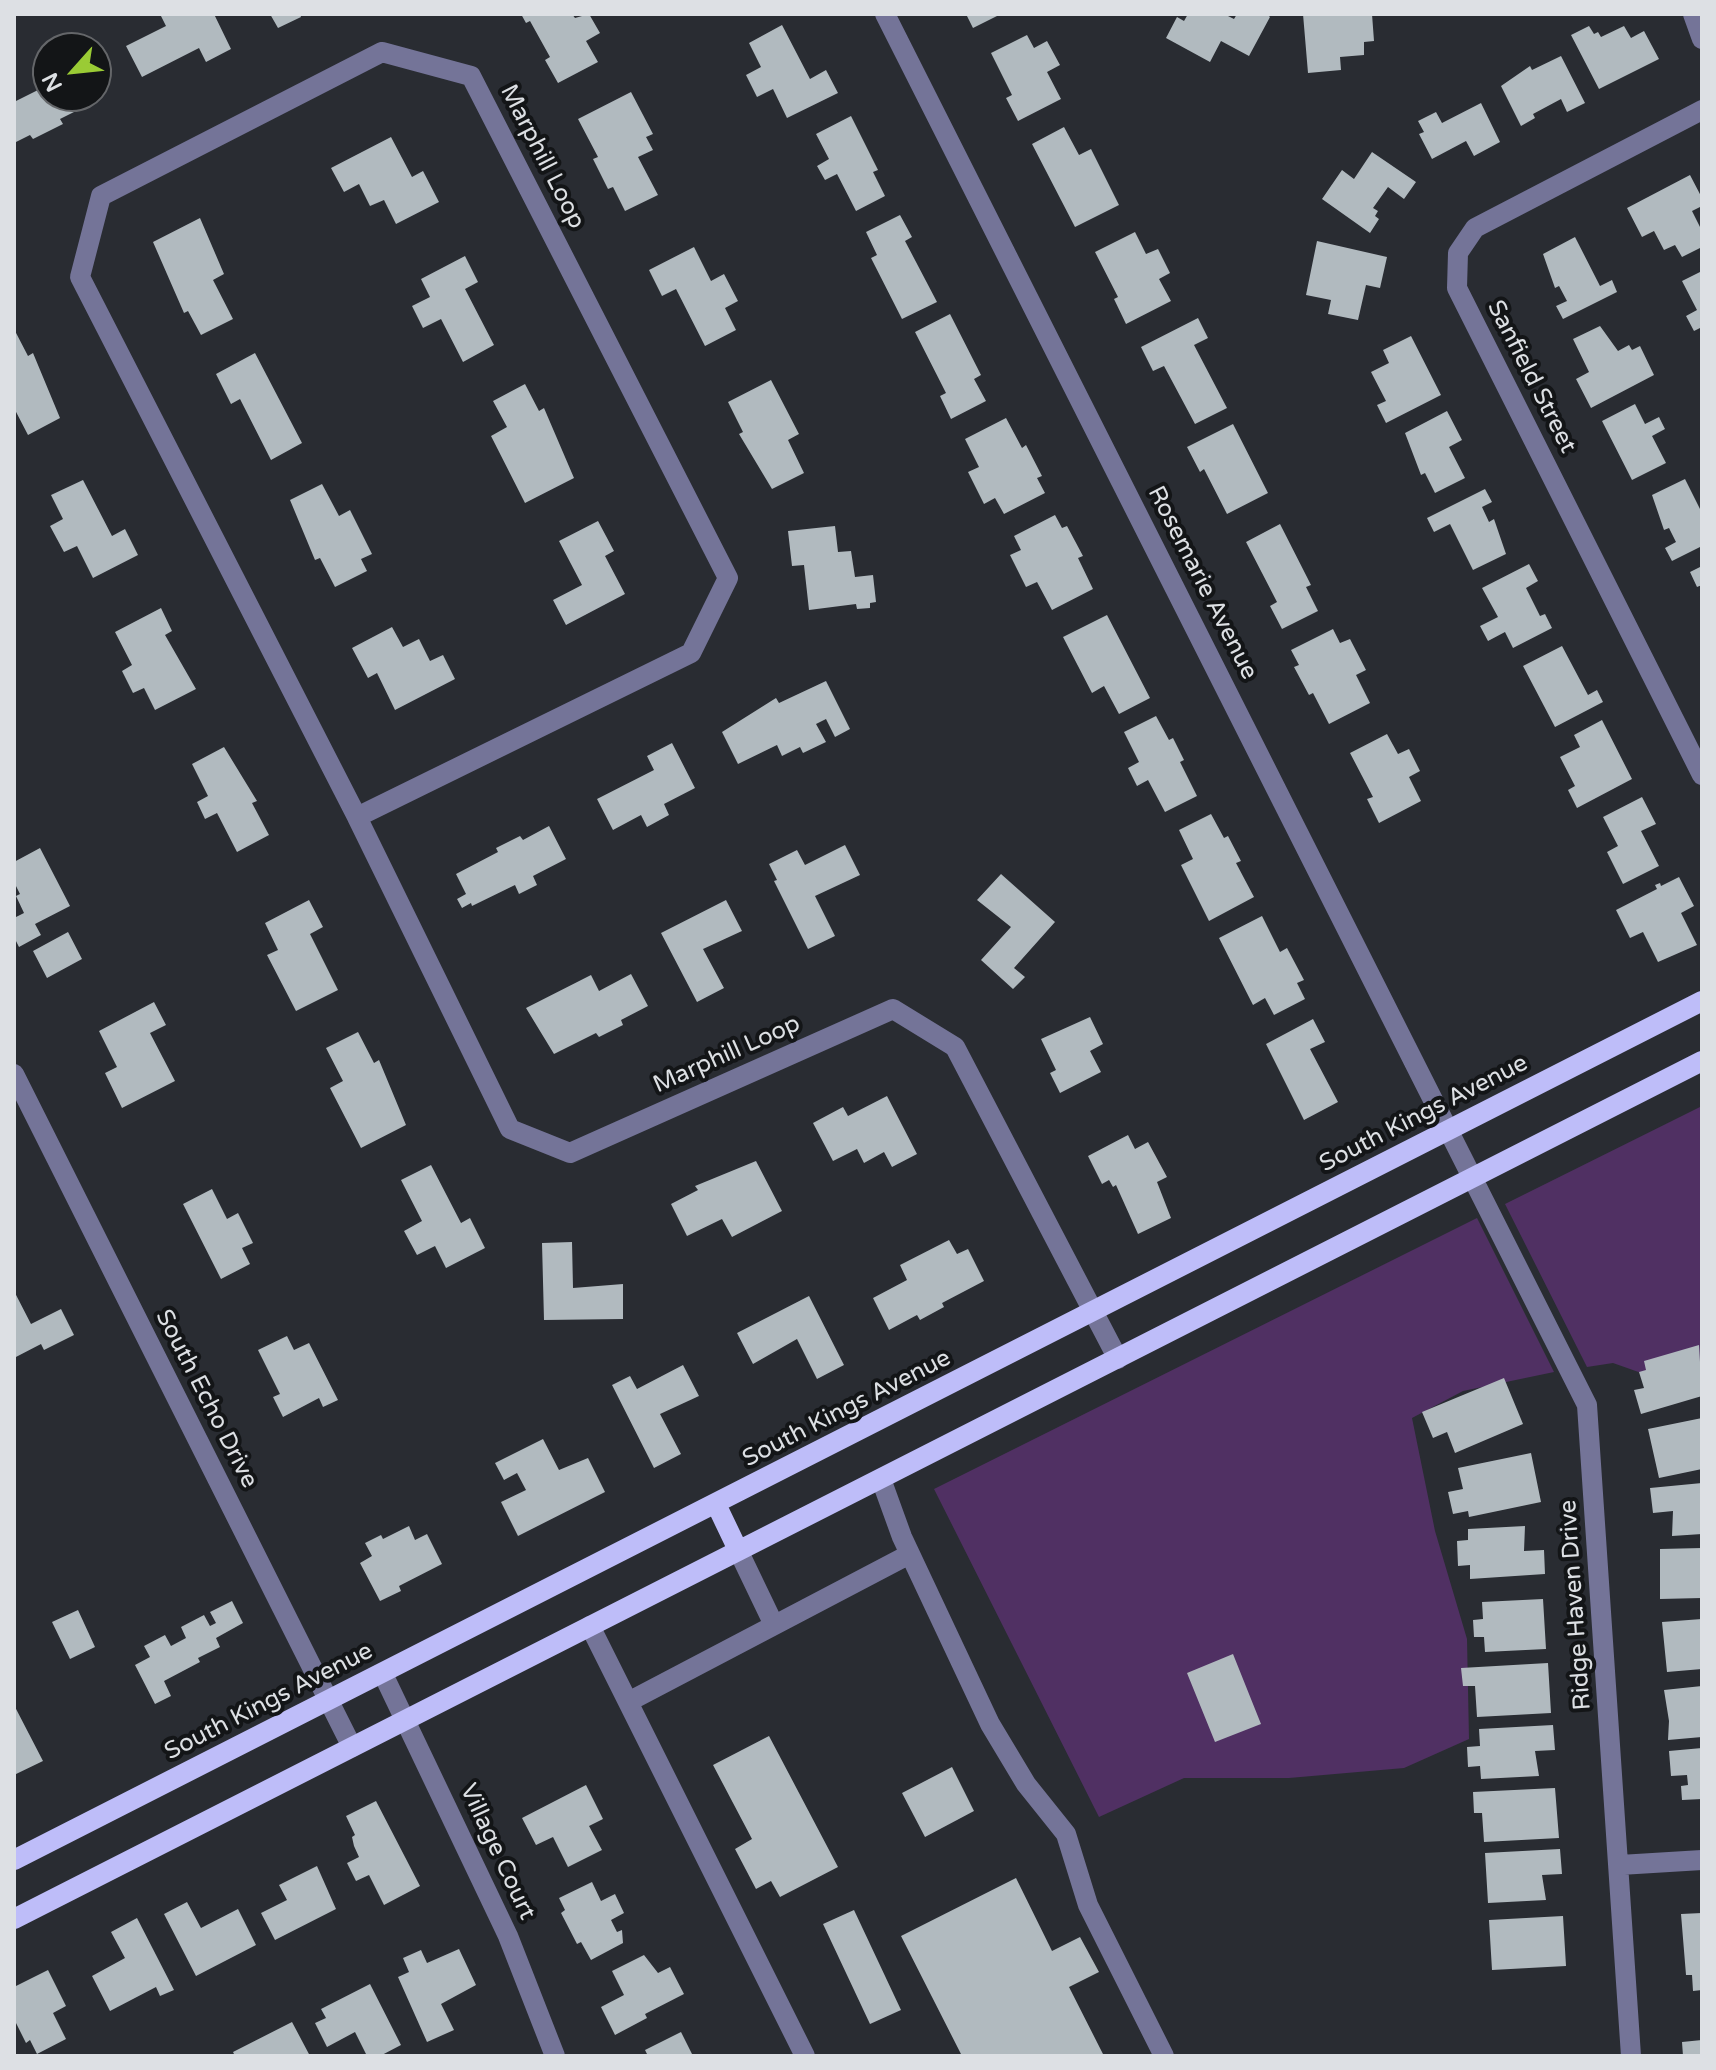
<!DOCTYPE html>
<style>
body{margin:0}
#map{position:relative;width:1716px;height:2070px;overflow:hidden;background:#292c32;font-family:"Varela Round",sans-serif}
canvas{display:block}
.frame{position:absolute;inset:0;border:16px solid #dde0e4;pointer-events:none}
.north{position:absolute;left:32px;top:32px;width:80px;height:80px;box-sizing:border-box;background:#131517;border:2px solid #646669;border-radius:50%;rotate:243deg;font-size:22px;font-weight:700;line-height:32px;text-align:center;color:#dde0e4}
.north::after{content:'';display:block;margin:auto;width:28px;height:36px;background:#9acb35;clip-path:polygon(50% 0,100% 100%,50% 72%,0 100%)}
</style>
<div id="map">
<canvas width="1716" height="2070"></canvas>
<div class="frame"></div>
<div class="north">N</div>
</div>
<script>
const c = document.querySelector('canvas').getContext('2d');
c.lineJoin = 'round';
function fill(path, color) { c.fillStyle = color; c.fill(path, 'evenodd'); }
const toPath = rows => new Path2D(rows.map(r => 'M' + r).join(''));
function strokePath(path, color, width, dash) { c.strokeStyle = color; c.lineWidth = width; c.lineCap = dash ? 'butt' : 'round'; c.setLineDash(dash || []); c.stroke(path); }
function drawText(font, color, halo, rows, align = 'center') {
  c.font = font + ' "Varela Round",sans-serif'; c.lineWidth = 8; c.setLineDash([]); c.textBaseline = 'middle'; c.strokeStyle = halo; c.fillStyle = color; for (const [text, x, y, turn = 0] of rows) {
    c.save(); c.translate(x, y); c.rotate((+turn || 0) * Math.PI / 180); c.textAlign = isNaN(turn) ? turn : align; if (halo) c.strokeText(text, 0, 0); c.fillText(text, 0, 0); c.restore();
  }
}
const green = toPath([
 [1702,1106,1702,1381,1681,1387,1613,1363,1587,1367,1505,1204],
 [1477,1218,1554,1372,1463,1391,1412,1418,1435,1531,1467,1639,1469,1739,1404,1768,1289,1778,1184,1778,1099,1817,934,1489]
]);
const building = toPath([
 [160,14,214,14,231,49,206,62,199,48,142,77,126,46,166,26],
 [270,14,300,14,301,17,278,28],
 [521,14,572,14,575,18,589,14,600,33,586,41,598,62,558,83,545,60,550,57,530,21,526,23],
 [966,14,1001,14,973,28],
 [1188,14,1224,14,1234,19,1237,14,1267,14,1270,17,1249,56,1221,41,1210,62,1166,38,1177,17,1184,21],
 [1303,14,1372,14,1374,41,1364,42,1364,55,1340,57,1341,70,1308,73],
 [782,25,810,79,826,70,838,93,787,118,773,89,757,97,746,75,761,67,749,43],
 [1589,26,1594,34,1598,32,1601,37,1624,26,1631,38,1644,31,1659,59,1599,89,1571,35],
 [1027,35,1034,48,1047,41,1060,65,1047,72,1061,99,1018,121,1006,98,1012,95,991,53],
 [1561,56,1585,103,1567,112,1561,99,1533,114,1535,118,1521,126,1501,86,1530,66,1532,70],
 [48,85,48,96,94,96,96,101,60,119,63,124,33,139,30,135,14,143,14,102],
 [631,92,653,134,646,137,653,150,638,157,658,195,625,211,613,187,608,189,593,159,598,157,578,119],
 [1481,103,1500,142,1474,156,1466,141,1432,159,1419,134,1424,132,1418,121,1436,112,1442,123],
 [851,116,878,170,873,172,885,196,856,211,837,174,825,180,817,166,829,159,816,134],
 [1064,127,1079,155,1091,149,1119,205,1075,227,1032,144],
 [391,137,412,177,423,171,439,202,396,224,384,200,370,206,359,184,344,192,331,168],
 [1372,152,1416,182,1404,199,1388,187,1373,208,1378,211,1375,216,1379,219,1370,233,1322,199,1342,170,1354,179],
 [1690,175,1702,198,1702,206,1692,211,1702,231,1702,247,1682,257,1675,245,1664,250,1654,231,1642,237,1627,208],
 [900,215,912,237,905,241,937,302,902,319,871,258,877,255,866,232],
 [200,218,224,274,213,280,233,319,201,335,188,311,184,313,153,242],
 [1135,232,1146,254,1158,249,1170,273,1159,279,1171,301,1126,324,1114,299,1118,297,1095,252],
 [1575,237,1600,286,1612,280,1617,292,1563,319,1556,306,1567,301,1559,286,1555,288,1543,254],
 [1317,241,1387,257,1380,288,1366,285,1358,320,1328,314,1331,300,1306,295],
 [694,247,711,281,724,274,738,301,725,308,736,330,705,346,676,289,662,296,649,270],
 [465,256,478,282,465,289,494,345,463,362,441,319,423,328,412,306,430,297,421,279],
 [1702,271,1702,327,1694,331,1686,316,1697,310,1682,281],
 [950,314,981,375,974,379,986,401,951,419,940,396,946,393,915,332],
 [1198,318,1208,338,1194,345,1227,408,1195,424,1164,366,1153,371,1141,347],
 [1600,326,1618,351,1629,345,1632,350,1640,346,1654,375,1591,408,1576,379,1589,372,1573,339],
 [14,329,28,356,33,353,60,418,28,435,14,408],
 [1411,336,1441,395,1386,423,1377,405,1386,401,1371,372,1389,363,1383,350],
 [255,353,302,443,271,460,240,399,231,404,216,374],
 [771,380,799,434,788,440,804,473,772,489,739,434,743,432,728,402],
 [525,384,539,411,544,408,574,478,525,503,491,436,507,427,493,401],
 [1635,404,1645,424,1659,417,1665,429,1652,436,1666,463,1632,480,1602,421],
 [1447,411,1462,440,1449,447,1465,478,1435,493,1425,473,1421,475,1405,433],
 [1006,418,1022,448,1026,445,1042,476,1037,478,1045,493,1004,514,995,498,984,504,968,472,979,467,965,439],
 [1233,424,1268,493,1227,514,1204,469,1200,472,1187,447],
 [1685,479,1702,513,1702,546,1672,561,1665,548,1676,542,1669,528,1664,530,1652,495],
 [83,480,112,536,125,529,138,555,93,578,77,546,64,552,50,526,63,519,51,495],
 [322,484,339,516,350,510,372,554,361,559,367,571,335,587,320,558,315,560,290,500],
 [1485,489,1492,502,1482,507,1489,522,1494,519,1506,554,1473,570,1450,524,1434,532,1427,518],
 [1055,515,1062,528,1067,526,1083,556,1078,558,1093,589,1052,610,1037,582,1026,587,1010,555,1021,550,1014,536],
 [598,521,614,551,605,556,625,594,566,625,553,600,582,585,559,541],
 [1280,524,1311,585,1306,587,1318,611,1282,629,1270,606,1277,602,1246,542],
 [835,526,838,552,851,551,855,577,873,575,876,602,870,603,870,608,857,609,856,604,809,610,804,565,792,566,788,531],
 [1529,564,1538,581,1526,588,1540,616,1545,614,1552,628,1513,648,1505,632,1488,641,1480,626,1498,617,1482,588],
 [1702,566,1702,585,1697,587,1690,572],
 [161,608,172,631,165,635,196,689,155,710,144,688,133,693,122,671,132,665,115,632],
 [1107,615,1150,698,1119,714,1104,686,1092,693,1063,637],
 [392,627,403,647,419,639,430,661,443,655,455,679,395,710,377,673,368,678,352,648],
 [1333,629,1340,643,1350,639,1366,670,1356,675,1370,703,1329,724,1313,693,1309,695,1294,667,1299,665,1291,650],
 [1562,646,1588,695,1597,690,1603,702,1555,727,1523,666],
 [826,681,850,729,835,737,826,719,816,724,826,742,803,753,800,747,782,756,777,745,738,764,722,732,776,698,779,703],
 [1156,716,1169,740,1173,738,1184,760,1180,762,1197,796,1165,812,1148,780,1137,786,1128,768,1139,762,1124,732],
 [1602,720,1632,779,1577,808,1568,790,1575,786,1560,757,1580,747,1574,735],
 [1387,734,1398,754,1409,749,1420,771,1409,777,1421,801,1379,823,1367,799,1373,797,1350,753],
 [672,743,695,788,664,804,669,815,647,827,641,815,613,830,597,799,654,770,647,756],
 [224,747,257,801,252,803,269,835,237,852,217,813,205,819,197,802,208,796,192,764],
 [1642,797,1656,824,1641,831,1659,866,1623,884,1607,852,1618,846,1603,817],
 [1211,814,1224,838,1228,836,1241,861,1236,863,1254,897,1209,921,1181,865,1193,859,1179,830],
 [549,826,566,859,533,876,537,885,519,894,515,885,472,906,471,903,462,908,457,899,466,894,456,874,498,852,496,848,520,836,523,840],
 [845,845,860,875,815,896,835,936,808,949,774,881,777,880,769,864,797,850,805,865],
 [40,848,70,906,35,924,41,935,19,947,14,937,14,918,24,913,16,896,20,894,14,882,14,862],
 [1001,874,1055,922,1014,968,1025,977,1013,989,981,960,1011,927,977,900],
 [1679,877,1694,906,1681,913,1697,945,1658,962,1643,932,1630,938,1616,910,1657,889,1655,885,1660,883,1661,886],
 [309,900,323,927,310,934,338,990,296,1011,267,955,278,950,265,923],
 [726,900,742,931,703,949,724,988,697,1002,661,933],
 [1262,916,1280,952,1287,948,1304,980,1297,983,1305,999,1274,1015,1265,998,1253,1005,1219,938],
 [68,932,82,959,47,978,33,951],
 [631,974,648,1006,621,1020,623,1025,599,1037,596,1033,554,1054,526,1008,591,975,599,991],
 [154,1002,166,1025,150,1033,175,1081,122,1108,105,1073,117,1067,99,1031],
 [1090,1017,1103,1044,1090,1051,1101,1072,1060,1093,1050,1073,1056,1070,1041,1039],
 [1313,1019,1325,1042,1310,1049,1338,1102,1304,1120,1266,1044],
 [358,1032,374,1063,379,1060,406,1125,361,1148,330,1088,343,1081,326,1048],
 [887,1096,917,1154,892,1167,884,1152,864,1163,857,1149,833,1161,813,1123,843,1107,848,1116],
 [1128,1135,1135,1149,1148,1142,1167,1177,1157,1182,1171,1218,1138,1234,1116,1185,1113,1187,1109,1180,1102,1184,1088,1156],
 [756,1161,782,1211,732,1237,722,1219,687,1236,671,1204,698,1190,695,1186],
 [431,1165,461,1223,470,1218,485,1248,446,1268,435,1246,417,1255,404,1231,422,1221,401,1180],
 [212,1189,227,1219,238,1213,253,1243,242,1248,250,1264,221,1279,183,1204],
 [949,1240,957,1254,968,1249,984,1281,942,1303,944,1307,920,1320,917,1315,889,1330,873,1298,907,1280,900,1265],
 [572,1242,573,1288,623,1284,623,1319,544,1320,542,1243],
 [14,1291,31,1324,61,1309,74,1335,44,1350,41,1344,14,1358],
 [809,1296,844,1365,817,1379,797,1339,753,1364,737,1333],
 [287,1336,294,1350,309,1343,338,1400,323,1407,319,1398,283,1417,273,1397,280,1394,258,1350],
 [1699,1345,1702,1396,1641,1414,1634,1390,1644,1388,1639,1372,1646,1370,1644,1361],
 [683,1365,699,1396,660,1414,681,1454,654,1468,612,1385,630,1376,637,1389],
 [1504,1378,1523,1424,1455,1453,1447,1432,1433,1438,1422,1412],
 [1702,1418,1702,1469,1659,1478,1648,1429],
 [543,1439,559,1470,588,1458,605,1492,518,1536,501,1502,526,1490,517,1473,504,1480,495,1463],
 [1531,1453,1541,1502,1469,1517,1468,1511,1453,1514,1448,1492,1463,1489,1458,1468],
 [1702,1483,1702,1534,1672,1536,1673,1511,1653,1513,1650,1488],
 [409,1526,415,1540,427,1534,442,1564,399,1586,401,1591,380,1601,360,1563,372,1556,365,1543,381,1535,383,1539],
 [1525,1526,1524,1551,1544,1550,1545,1574,1470,1579,1470,1565,1458,1566,1457,1541,1468,1540,1468,1529],
 [1702,1548,1702,1598,1660,1599,1660,1549],
 [1543,1599,1546,1649,1485,1652,1484,1637,1474,1637,1473,1620,1483,1619,1482,1602],
 [232,1601,243,1623,216,1638,220,1647,198,1658,200,1662,164,1681,171,1696,155,1704,135,1665,150,1657,144,1646,165,1635,171,1646,186,1638,181,1627,204,1615,210,1626,216,1623,210,1612],
 [78,1610,95,1647,70,1659,52,1622],
 [1702,1619,1702,1669,1667,1672,1662,1622],
 [1233,1654,1261,1724,1215,1742,1187,1673],
 [1548,1663,1551,1713,1477,1717,1475,1686,1463,1686,1461,1668],
 [1702,1686,1702,1737,1668,1740,1669,1721,1664,1690],
 [14,1705,43,1761,14,1775],
 [1553,1725,1555,1750,1535,1751,1539,1776,1481,1779,1480,1766,1468,1767,1467,1747,1480,1746,1479,1729],
 [769,1736,838,1867,780,1897,771,1881,756,1889,735,1849,752,1839,713,1765],
 [1702,1748,1702,1799,1682,1800,1681,1786,1688,1785,1687,1775,1671,1776,1669,1751],
 [952,1767,974,1811,925,1837,902,1793],
 [586,1785,603,1819,589,1826,602,1850,568,1867,553,1837,536,1845,522,1818],
 [1555,1788,1559,1838,1484,1842,1482,1813,1474,1813,1473,1792],
 [376,1801,420,1886,384,1905,369,1875,356,1881,347,1863,359,1857,354,1846,352,1837,355,1835,346,1816],
 [1560,1849,1562,1874,1542,1875,1546,1900,1488,1903,1485,1853],
 [317,1866,336,1909,275,1940,261,1913,287,1900,279,1885],
 [1016,1878,1052,1951,1080,1937,1099,1972,1069,1987,1104,2056,962,2056,901,1936],
 [592,1882,601,1901,615,1894,624,1913,611,1920,617,1932,622,1930,623,1943,591,1960,581,1942,577,1944,561,1913,565,1910,559,1898],
 [187,1902,201,1928,238,1909,256,1945,196,1976,164,1914],
 [854,1910,901,2010,870,2024,823,1924],
 [1702,1913,1702,1990,1693,1991,1692,1975,1686,1975,1681,1914],
 [1563,1916,1566,1966,1492,1970,1489,1920],
 [137,1918,174,1990,160,1996,156,1987,110,2011,92,1976,125,1958,111,1932],
 [459,1949,476,1985,441,2004,454,2030,427,2042,398,1977,409,1972,403,1958,421,1950,427,1963],
 [644,1955,658,1973,670,1967,684,1994,645,2014,647,2018,615,2035,601,2007,624,1995,612,1971],
 [48,1970,66,2006,53,2013,66,2039,37,2054,30,2040,26,2043,14,2019,14,1987],
 [370,1984,401,2045,380,2056,367,2056,355,2032,327,2047,315,2023,326,2018,321,2009],
 [292,2022,310,2056,235,2056,233,2052],
 [681,2032,693,2056,648,2056,645,2050],
 [1702,2040,1702,2056,1683,2056,1682,2042]
]);
const minor = toPath([
 [885,14,1587,1405,1631,2056],
 [1693,14,1702,39],
 [382,52,471,76,728,578,691,653,357,817,80,277,101,196,382,52],
 [1702,110,1475,228,1458,253,1457,288,1702,775],
 [357,817,510,1129,570,1153,893,1009,955,1047,1118,1359],
 [14,1074,352,1747],
 [881,1479,902,1537,990,1724,1026,1784,1066,1834,1088,1905,1164,2056],
 [738,1550,774,1625],
 [590,1626,805,2056],
 [383,1674,508,1936,555,2056],
 [628,1702,910,1554],
 [1620,1865,1702,1860]
]);
const major = toPath([
 [716,1504,738,1550],
 [14,1860,1702,1001],
 [14,1919,1702,1061]
]);
const streetNames = [
 ["Marphill Loop",542,157,63],
 ["Sanfield Street",1531,377,63],
 ["Rosemarie Avenue",1202,583,63],
 ["Marphill Loop",727,1055,-24],
 ["South Kings Avenue",1424,1114,-27],
 ["South Echo Drive",206,1399,63],
 ["South Kings Avenue",847,1409,-27],
 ["Ridge Haven Drive",1576,1605,-94],
 ["South Kings Avenue",269,1702,-27],
 ["Village Court",497,1852,65]
];
fill(green, '#503063');
fill(building, '#b1babf');
strokePath(minor, '#747498', 20);
strokePath(major, '#bebdf9', 20);
drawText('24px', '#dde0e4', '#131517', streetNames);
</script>
